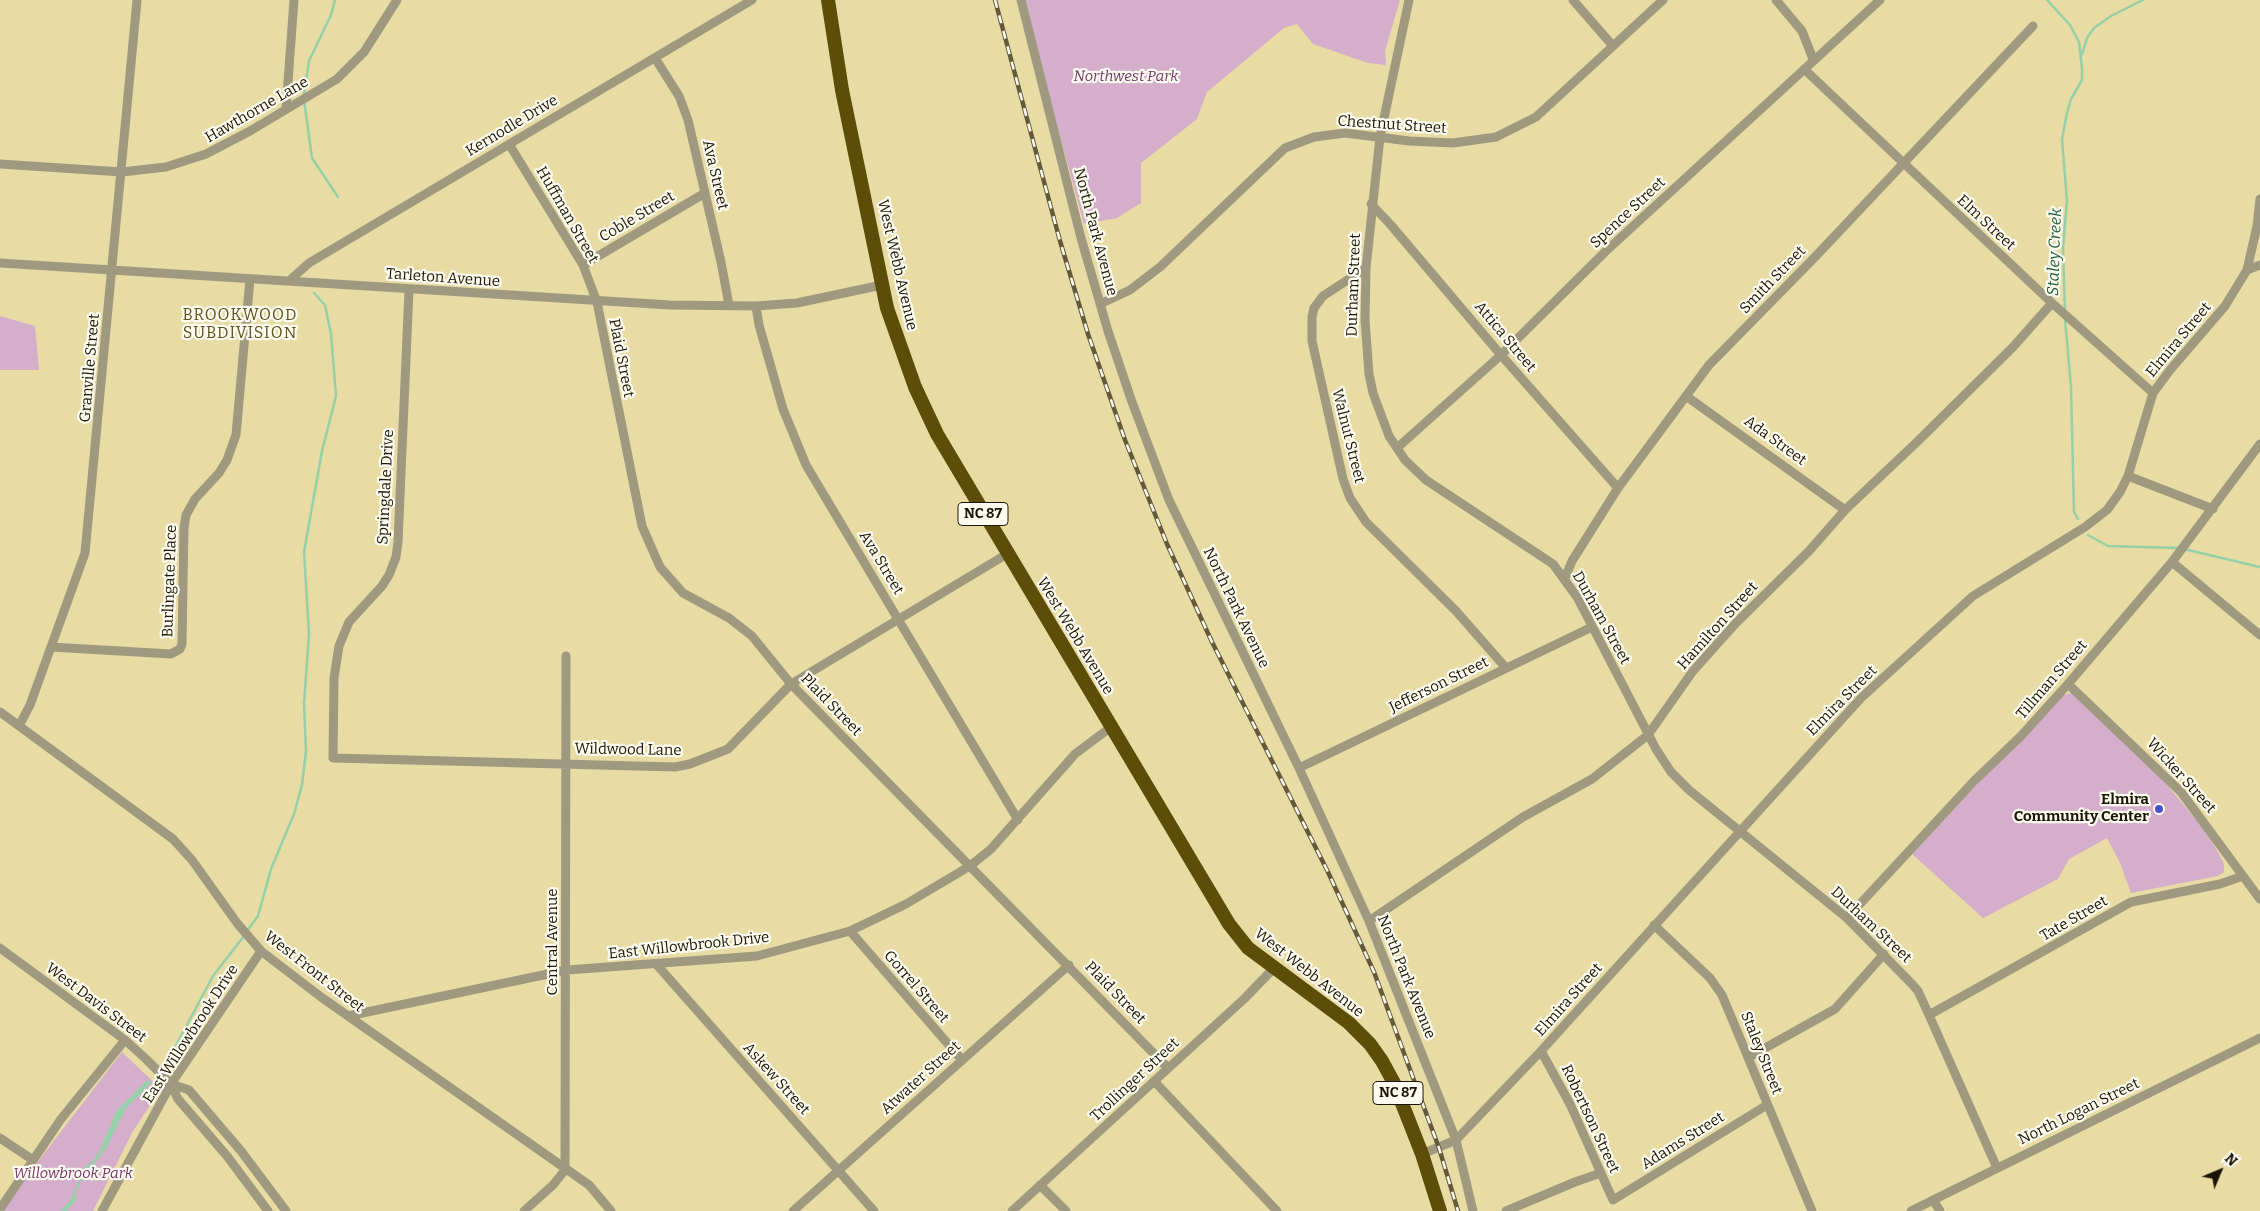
<!DOCTYPE html>
<style>
body{margin:0}
#map{position:relative;width:2260px;height:1211px;overflow:hidden;background:#e9dba4;font-family:Bitter,serif}
canvas{display:block}
.north{position:absolute;left:2195px;top:1146px;width:50px;height:50px;-webkit-text-stroke:4px #fffcf1;paint-order:stroke;rotate:45deg;font-size:14px;font-weight:700;line-height:20px;text-align:center;color:#1a1502}
.north::after{content:'';display:block;margin:auto;width:18px;height:22px;background:#1a1502;clip-path:polygon(50% 0,100% 100%,50% 72%,0 100%)}
</style>
<div id="map">
<canvas width="2260" height="1211"></canvas>
<div class="north">N</div>
</div>
<script>
const c = document.querySelector('canvas').getContext('2d');
c.lineJoin = 'round';
function fill(path, color) { c.fillStyle = color; c.fill(path, 'evenodd'); }
const toPath = rows => new Path2D(rows.map(r => 'M' + r).join(''));
function strokePath(path, color, width, dash) { c.strokeStyle = color; c.lineWidth = width; c.lineCap = dash ? 'butt' : 'round'; c.setLineDash(dash || []); c.stroke(path); }
function drawText(font, color, halo, rows, align = 'center') {
  c.font = font + ' Bitter,serif'; c.lineWidth = 4.5; c.setLineDash([]); c.textBaseline = 'middle'; c.strokeStyle = halo; c.fillStyle = color; for (const [text, x, y, turn = 0] of rows) {
    c.save(); c.translate(x, y); c.rotate((+turn || 0) * Math.PI / 180); c.textAlign = isNaN(turn) ? turn : align; if (halo) c.strokeText(text, 0, 0); c.fillText(text, 0, 0); c.restore();
  }
}
const green = toPath([
 [1023,0,1400,0,1385,51,1386,65,1368,63,1313,44,1297,24,1284,28,1207,92,1197,119,1141,163,1141,203,1117,218,1084,224],
 [0,316,35,326,39,370,0,370],
 [2072,693,2161,778,2178,798,2204,830,2218,852,2224,864,2224,872,2218,876,2131,893,2120,863,2107,838,2069,859,2058,879,1983,918,1913,855,1913,851,2063,695],
 [122,1052,161,1089,133,1131,93,1211,0,1211]
]);
const water = toPath([
 [147,1080,151,1083,126,1108,105,1150,83,1177,76,1193,76,1201,65,1211,61,1211,71,1199,84,1168,94,1160,100,1150,116,1112]
]);
const stream = toPath([
 [2047,0,2070,25,2079,42,2082,68,2082,80,2071,99,2067,113,2062,139,2067,201,2063,248,2065,311],
 [2082,54,2087,38,2094,28,2111,16,2143,0],
 [304,95,309,61,331,15,335,0],
 [304,100,312,158,338,197],
 [2065,319,2071,387,2074,512,2078,519],
 [2088,535,2108,546,2179,548],
 [2184,549,2260,567],
 [247,931,258,916,271,869,294,814,302,785,306,751,304,704,309,634,304,552,322,451,336,396,331,334,325,305,314,293],
 [171,1055,213,976,244,936]
]);
const minor = toPath([
 [1021,0,1081,238,1108,331,1132,402,1169,500,1299,768,1369,921,1456,1140,1473,1211],
 [1409,0,1380,137,1366,268,1365,320,1369,374,1373,393,1389,436,1405,460,1426,480,1553,564,1577,597,1656,749,1671,772,1689,790,1847,918,1911,983,1918,991,1929,1015,1997,1168],
 [1573,0,1613,46],
 [1776,0,1802,31,1813,59],
 [655,58,679,96,688,120,721,262,729,305],
 [1804,69,2052,303,2153,393],
 [286,109,294,0],
 [509,144,583,265,597,302,642,526,660,567,683,593,729,618,752,636,791,684,1168,1068],
 [0,164,122,172,166,167,206,154,250,131,337,79,364,52,397,0],
 [1371,204,1390,224,1501,355,1618,488],
 [0,263,670,305,756,306,797,303,882,285],
 [583,265,705,193],
 [1366,268,1323,296,1314,308,1312,317,1312,341,1343,479,1350,498,1366,522,1456,611,1506,668],
 [2247,270,2260,265],
 [289,281,309,263,752,0],
 [409,290,398,542,396,557,389,575,382,586,349,622,339,646,334,678,333,758,675,767,690,764,728,749,791,684,1007,554],
 [1100,304,1130,290,1160,267,1285,148,1314,137,1345,133,1409,141,1453,143,1496,137,1536,117,1663,0],
 [756,306,759,325,783,409,806,465,1018,820],
 [1686,396,1845,510],
 [1397,448,1501,355,1606,251,1880,0],
 [2128,476,2213,509],
 [2172,562,2260,635],
 [1565,578,1572,561,1618,488,1709,365,1815,257,2033,26],
 [51,647,171,654,180,649,182,644,184,528,186,515,195,499,219,473,227,460,236,435,250,279],
 [2068,684,2181,792,2260,899],
 [0,712,173,839,192,860,237,923,261,951,321,997,589,1185,611,1211],
 [19,726,30,705,85,553,137,0],
 [1299,768,1592,627],
 [1847,918,1974,781,2021,736,2068,684,2172,562,2260,444],
 [1369,921,1523,817,1592,779,1648,735,1693,671,1736,623,1809,551,1845,510,1918,441,2013,347,2052,303],
 [1654,925,1710,978,1722,995,1812,1211],
 [850,931,962,1060],
 [0,948,125,1040,146,1059,171,1084,178,1099,227,1156,268,1211],
 [657,965,874,1211],
 [1929,1015,2131,902,2220,884,2243,876],
 [348,1016,567,970,757,956,850,931,906,904,970,866,991,849,1075,754,1111,727],
 [1541,1051,1570,1104,1613,1200,1767,1105],
 [1749,1057,1835,1009,1884,954],
 [1154,1081,1277,1211],
 [171,1084,189,1090,241,1151,286,1211],
 [0,1138,33,1160],
 [1422,1154,1456,1140,1541,1051,1861,698,1973,596,2085,527,2107,510,2120,492,2128,476,2153,393,2170,370,2225,306,2247,270,2257,226,2260,199],
 [1040,1185,1066,1211],
 [1933,1200,1940,1211],
 [0,1209,61,1119,125,1040],
 [102,1211,171,1084,261,951],
 [524,1211,553,1185,565,1170,566,656],
 [793,1211,1069,965],
 [1012,1211,1244,999,1274,968],
 [1506,1211,1575,1182,1601,1173],
 [1911,1211,2260,1038]
]);
const highway = toPath([
 [828,0,842,90,887,308,915,387,937,434,1229,924,1248,948,1349,1023,1370,1044,1382,1061,1394,1083,1422,1154,1440,1211]
]);
const rail = toPath([
 [995,0,1060,241,1088,334,1125,440,1167,544,1212,642,1328,872,1374,972,1439,1148,1458,1211]
]);
const markers = [
 [2159,809,5,"#4a50c5"]
];
const shields = [
 [983,514,50],
 [1398,1093,50]
];
const shieldNames = [
 ["NC 87",983,514],
 ["NC 87",1398,1093]
];
const parkNames = [
 ["Northwest Park",1126,77],
 ["Willowbrook Park",73,1174]
];
const streetNames = [
 ["Hawthorne Lane",257,110,-30],
 ["Chestnut Street",1392,125,4],
 ["Kernodle Drive",512,126,-31],
 ["Ava Street",715,175,77],
 ["Spence Street",1628,213,-43],
 ["Huffman Street",567,215,60],
 ["Coble Street",637,217,-31],
 ["Elm Street",1986,223,43],
 ["North Park Avenue",1095,232,75],
 ["West Webb Avenue",897,265,77],
 ["Tarleton Avenue",443,278,4],
 ["Smith Street",1773,280,-46],
 ["Durham Street",1354,285,-88],
 ["Attica Street",1505,337,50],
 ["Elmira Street",2179,340,-50],
 ["Plaid Street",621,358,79],
 ["Granville Street",90,368,-85],
 ["Walnut Street",1348,436,76],
 ["Ada Street",1775,441,36],
 ["Springdale Drive",386,487,-87],
 ["Ava Street",881,563,59],
 ["Burlingate Place",170,581,-88],
 ["North Park Avenue",1236,608,64],
 ["Durham Street",1601,618,61],
 ["Hamilton Street",1718,626,-48],
 ["West Webb Avenue",1075,636,59],
 ["Tillman Street",2052,680,-49],
 ["Jefferson Street",1439,685,-26],
 ["Elmira Street",1842,701,-45],
 ["Plaid Street",831,705,46],
 ["Wildwood Lane",628,750,1],
 ["Wicker Street",2181,776,48],
 ["Tate Street",2074,919,-30],
 ["Durham Street",1871,925,43],
 ["Central Avenue",553,942,-90],
 ["East Willowbrook Drive",689,946,-6],
 ["West Front Street",314,972,38],
 ["West Webb Avenue",1309,973,38],
 ["North Park Avenue",1406,977,68],
 ["Gorrel Street",916,987,49],
 ["Plaid Street",1115,993,46],
 ["Elmira Street",1569,1000,-48],
 ["West Davis Street",96,1003,37],
 ["East Willowbrook Drive",191,1034,-57],
 ["Staley Street",1761,1053,68],
 ["Atwater Street",921,1078,-42],
 ["Askew Street",776,1079,48],
 ["Trollinger Street",1135,1080,-43],
 ["North Logan Street",2079,1112,-26],
 ["Robertson Street",1590,1119,65],
 ["Adams Street",1683,1141,-32]
];
const poiNames = [
 ["Elmira",2149,800],
 ["Community Center",2149,817]
];
const waterNames = [
 ["Staley Creek",2055,252,-88]
];
const neighbourhoodNames = [
 ["BROOKWOOD",240,316],
 ["SUBDIVISION",240,334]
];
fill(green, '#d4aeca');
fill(water, '#94d0a8');
strokePath(stream, '#94d0a8', 2.5);
strokePath(minor, '#9f997f', 9);
strokePath(highway, '#5c4d09', 14);
strokePath(rail, '#635a3b', 4.5);
strokePath(rail, '#fffcf1', 2.5, [8]);
for (const [x, y, r, color] of markers) { const dot = new Path2D(); dot.arc(x, y, r, 0, 2 * Math.PI); c.fillStyle = color; c.fill(dot); strokePath(dot, '#fffcf1', 2); }
for (const [x, y, w] of shields) { const box = new Path2D(); box.roundRect(x - w / 2, y - 11.5, w, 23, 4); c.fillStyle = '#fffcf1'; c.fill(box); strokePath(box, '#1a1502', 1); }
drawText('bold 14px', '#1a1502', null, shieldNames);
drawText('italic 15px', '#753569', '#fffcf1', parkNames);
drawText('15px', '#1a1502', '#fffcf1', streetNames);
drawText('bold 15px', '#1a1502', '#fffcf1', poiNames, 'right');
drawText('italic 16px', '#175c37', '#fffcf1', waterNames);
c.letterSpacing = '1px';
drawText('16px', '#5d501c', '#fffcf1', neighbourhoodNames);
c.letterSpacing = '0px';
</script>
